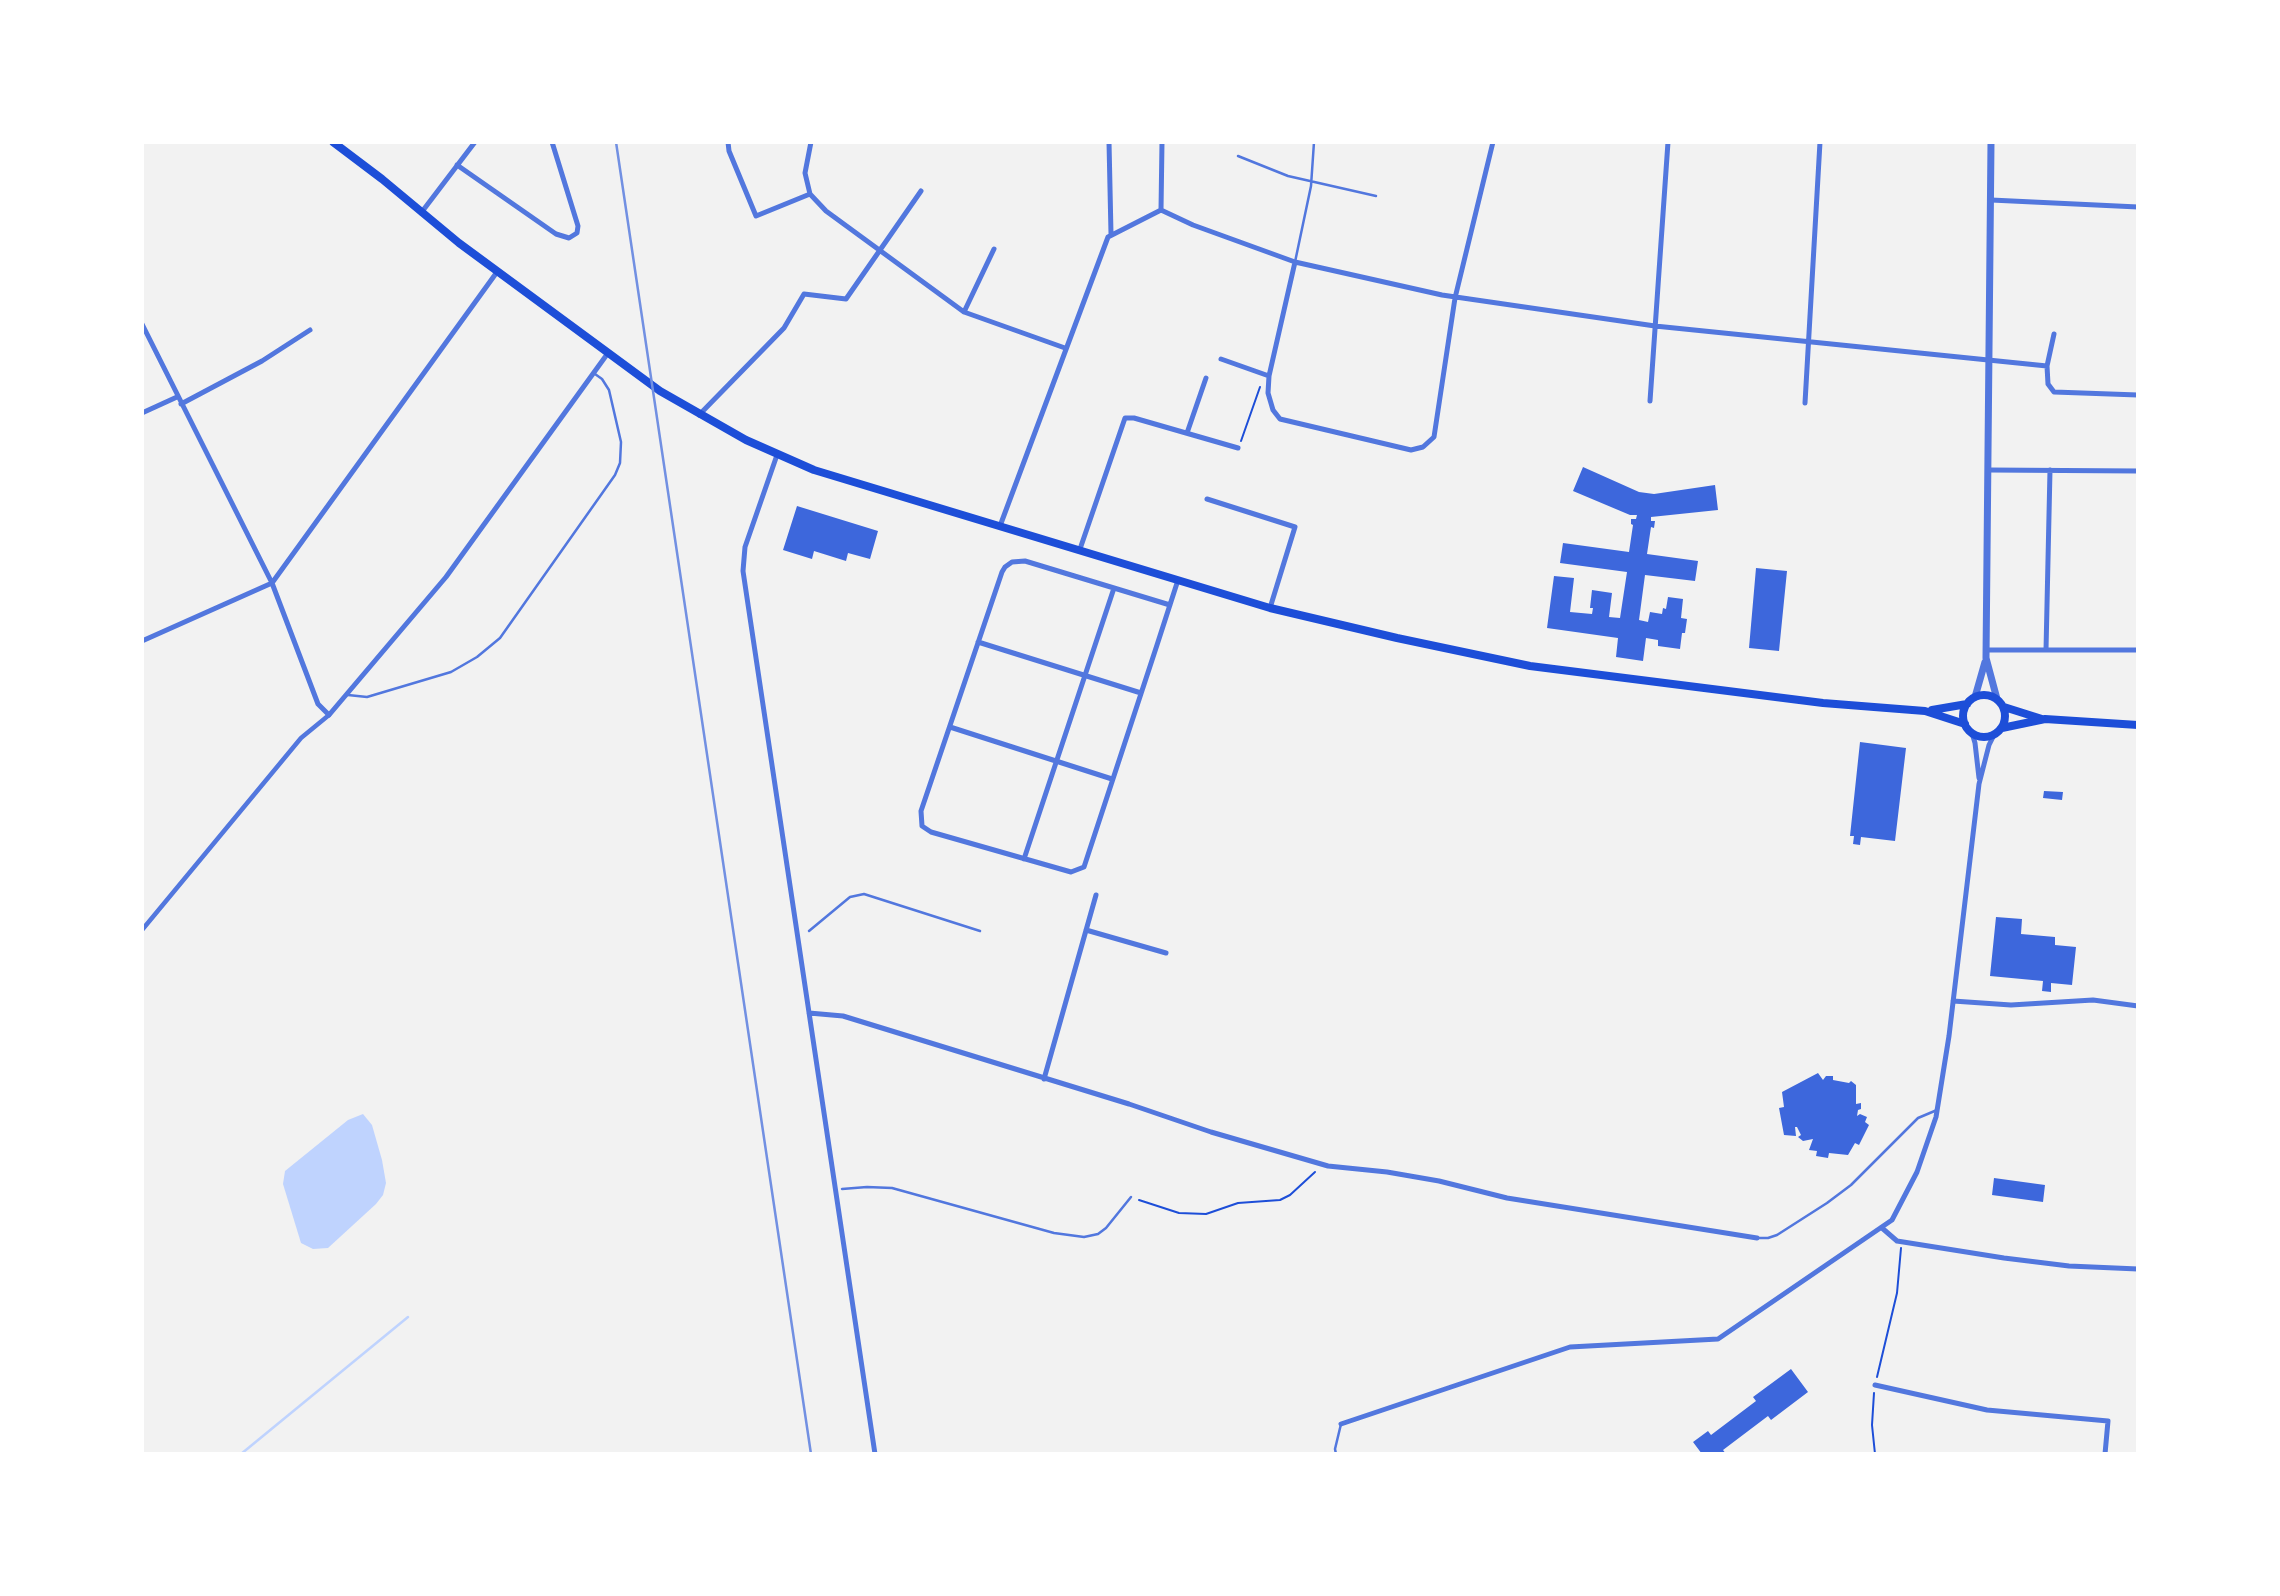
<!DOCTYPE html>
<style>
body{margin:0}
#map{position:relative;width:2280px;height:1596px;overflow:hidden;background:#f2f2f2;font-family:Quicksand,sans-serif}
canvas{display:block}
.frame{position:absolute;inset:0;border:144px solid #fff;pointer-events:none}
</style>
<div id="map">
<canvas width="2280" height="1596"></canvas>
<div class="frame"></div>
</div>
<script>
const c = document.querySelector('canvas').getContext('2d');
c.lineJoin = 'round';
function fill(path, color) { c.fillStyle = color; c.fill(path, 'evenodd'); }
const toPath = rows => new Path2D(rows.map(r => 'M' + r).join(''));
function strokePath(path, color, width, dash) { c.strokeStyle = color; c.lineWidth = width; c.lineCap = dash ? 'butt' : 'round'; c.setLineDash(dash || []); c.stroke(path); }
const water = toPath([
 [363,1114,372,1125,382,1160,386,1183,383,1195,376,1204,328,1248,313,1249,301,1243,283,1184,285,1171,348,1120]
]);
const stream = toPath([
 [241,1454,408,1317]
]);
const building = toPath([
 [1583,467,1639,492,1654,494,1715,485,1718,510,1651,517,1651,521,1655,521,1654,528,1651,527,1647,554,1698,561,1695,581,1645,575,1639,620,1648,622,1650,612,1662,614,1663,608,1666,609,1668,597,1683,599,1681,618,1687,619,1685,633,1682,633,1680,649,1658,646,1658,640,1646,638,1643,661,1616,657,1618,638,1547,628,1554,576,1574,578,1570,612,1592,614,1593,608,1590,608,1592,590,1612,593,1609,617,1620,618,1627,572,1560,563,1563,543,1629,552,1633,525,1631,524,1631,519,1636,519,1637,515,1630,515,1573,491],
 [797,506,878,531,870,559,848,553,846,561,814,551,812,559,783,550],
 [1756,568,1787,571,1779,651,1749,648],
 [1860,742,1906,748,1895,841,1861,837,1860,845,1853,844,1854,836,1850,836],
 [2044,791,2063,792,2062,800,2043,798],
 [1996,917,2022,919,2021,934,2055,937,2055,945,2076,947,2072,985,2051,983,2051,992,2042,991,2043,981,1990,976],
 [1818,1073,1823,1080,1826,1076,1833,1076,1833,1080,1849,1083,1851,1081,1856,1085,1856,1104,1861,1103,1861,1109,1858,1110,1857,1116,1860,1114,1867,1117,1865,1122,1869,1125,1859,1145,1855,1143,1848,1155,1829,1153,1828,1158,1816,1156,1817,1151,1809,1150,1813,1139,1803,1141,1798,1137,1801,1135,1797,1127,1795,1127,1796,1136,1784,1135,1779,1108,1784,1107,1782,1092],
 [1994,1178,2045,1185,2043,1202,1992,1195],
 [1791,1369,1808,1392,1771,1420,1768,1416,1723,1450,1726,1454,1702,1454,1693,1442,1708,1431,1711,1435,1756,1401,1753,1397]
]);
const path = toPath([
 [1241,441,1260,387],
 [1139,1200,1179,1213,1206,1214,1238,1203,1280,1200,1290,1195,1315,1172],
 [1877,1377,1897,1293,1901,1248],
 [1874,1393,1872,1425,1875,1454]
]);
const service = toPath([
 [1238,156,1288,176,1376,196],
 [1295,262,1311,186,1314,142],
 [348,695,367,697,451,672,477,657,500,638,615,475,620,463,621,442,609,390,602,379,595,374],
 [809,931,850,897,864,894,980,931],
 [842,1189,867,1187,892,1188,1054,1233,1084,1237,1098,1234,1106,1228,1131,1197],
 [1758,1238,1768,1238,1777,1235,1827,1203,1851,1185,1918,1118,1937,1110],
 [1336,1454,1335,1449,1341,1424]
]);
const pedestrian = toPath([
 [142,930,301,738,329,715]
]);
const minor = toPath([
 [728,142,729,151,756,216,810,194],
 [811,142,805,173,810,194,826,211,964,312,1065,348],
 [1109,142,1111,234],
 [457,165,556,234,569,238,577,233,578,226,552,142],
 [1991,200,2138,207],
 [1161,210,1193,225,1295,262,1442,295,1655,326,2047,366,2048,384,2054,392,2138,395],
 [421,213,475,142],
 [1295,262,1269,376,1268,393,1273,410,1280,419,1411,450,1423,447,1434,437,1455,298,1493,142],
 [964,312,994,249],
 [142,324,272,583,318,704,329,715,446,577,608,353],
 [1221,359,1269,376],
 [2047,366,2054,334],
 [1650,401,1668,142],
 [1805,403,1820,142],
 [181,404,262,361,310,330],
 [142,413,177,397],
 [699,415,784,328,804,294,846,299,921,191],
 [1187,433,1206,378],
 [777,455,745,547,743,571,875,1454],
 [1989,470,2138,471],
 [1207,499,1295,527,1270,608],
 [1000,526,1108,237,1161,210,1162,142],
 [1080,549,1125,418,1134,418,1238,448],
 [1170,605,1025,561,1012,562,1005,567,1002,572,921,811,922,826,931,832,1071,872,1084,867,1157,645,1178,580],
 [142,641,272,583,497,272],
 [978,642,1141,693],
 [1986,650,2138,650],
 [2046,650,2050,470],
 [950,727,1112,779],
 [1972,733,1975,743,1979,778],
 [1024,859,1114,588],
 [1086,930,1166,953],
 [1953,1001,2011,1005,2093,1000,2138,1006],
 [809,1013,843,1016,1129,1104,1211,1132,1328,1166,1387,1172,1439,1181,1507,1198,1757,1238],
 [1044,1079,1096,895],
 [1882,1228,1897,1241,2004,1258,2069,1266,2138,1269],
 [1875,1385,1987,1410,2108,1421,2105,1454],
 [1341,1424,1570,1347,1718,1339,1892,1220,1917,1172,1936,1117,1949,1036,1979,784,1989,745,1994,735]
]);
const tertiary = toPath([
 [1991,142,1986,658,1997,699],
 [1975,697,1985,662]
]);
const secondary = toPath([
 [333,142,382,179,459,243,660,391,746,440,814,470,1270,608,1397,638,1530,666,1823,703,1925,711,1965,724],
 '1963 716a21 21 0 1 1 42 0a21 21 0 1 1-42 0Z',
 [2004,707,2042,719],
 [1932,710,1967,704],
 [2002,728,2045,719,2138,725]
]);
const rail = toPath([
 [616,142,811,1454]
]);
fill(water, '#bfd3fe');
strokePath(stream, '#bfd3fe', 2.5);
fill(building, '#3d67dc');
strokePath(path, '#1d4ed8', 2);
strokePath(service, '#5277de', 2.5);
strokePath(pedestrian, '#5277de', 4.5);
strokePath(minor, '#5277de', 5);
strokePath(tertiary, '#5277de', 7);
strokePath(secondary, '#1d4ed8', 8);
strokePath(rail, '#7290e2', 2.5);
</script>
